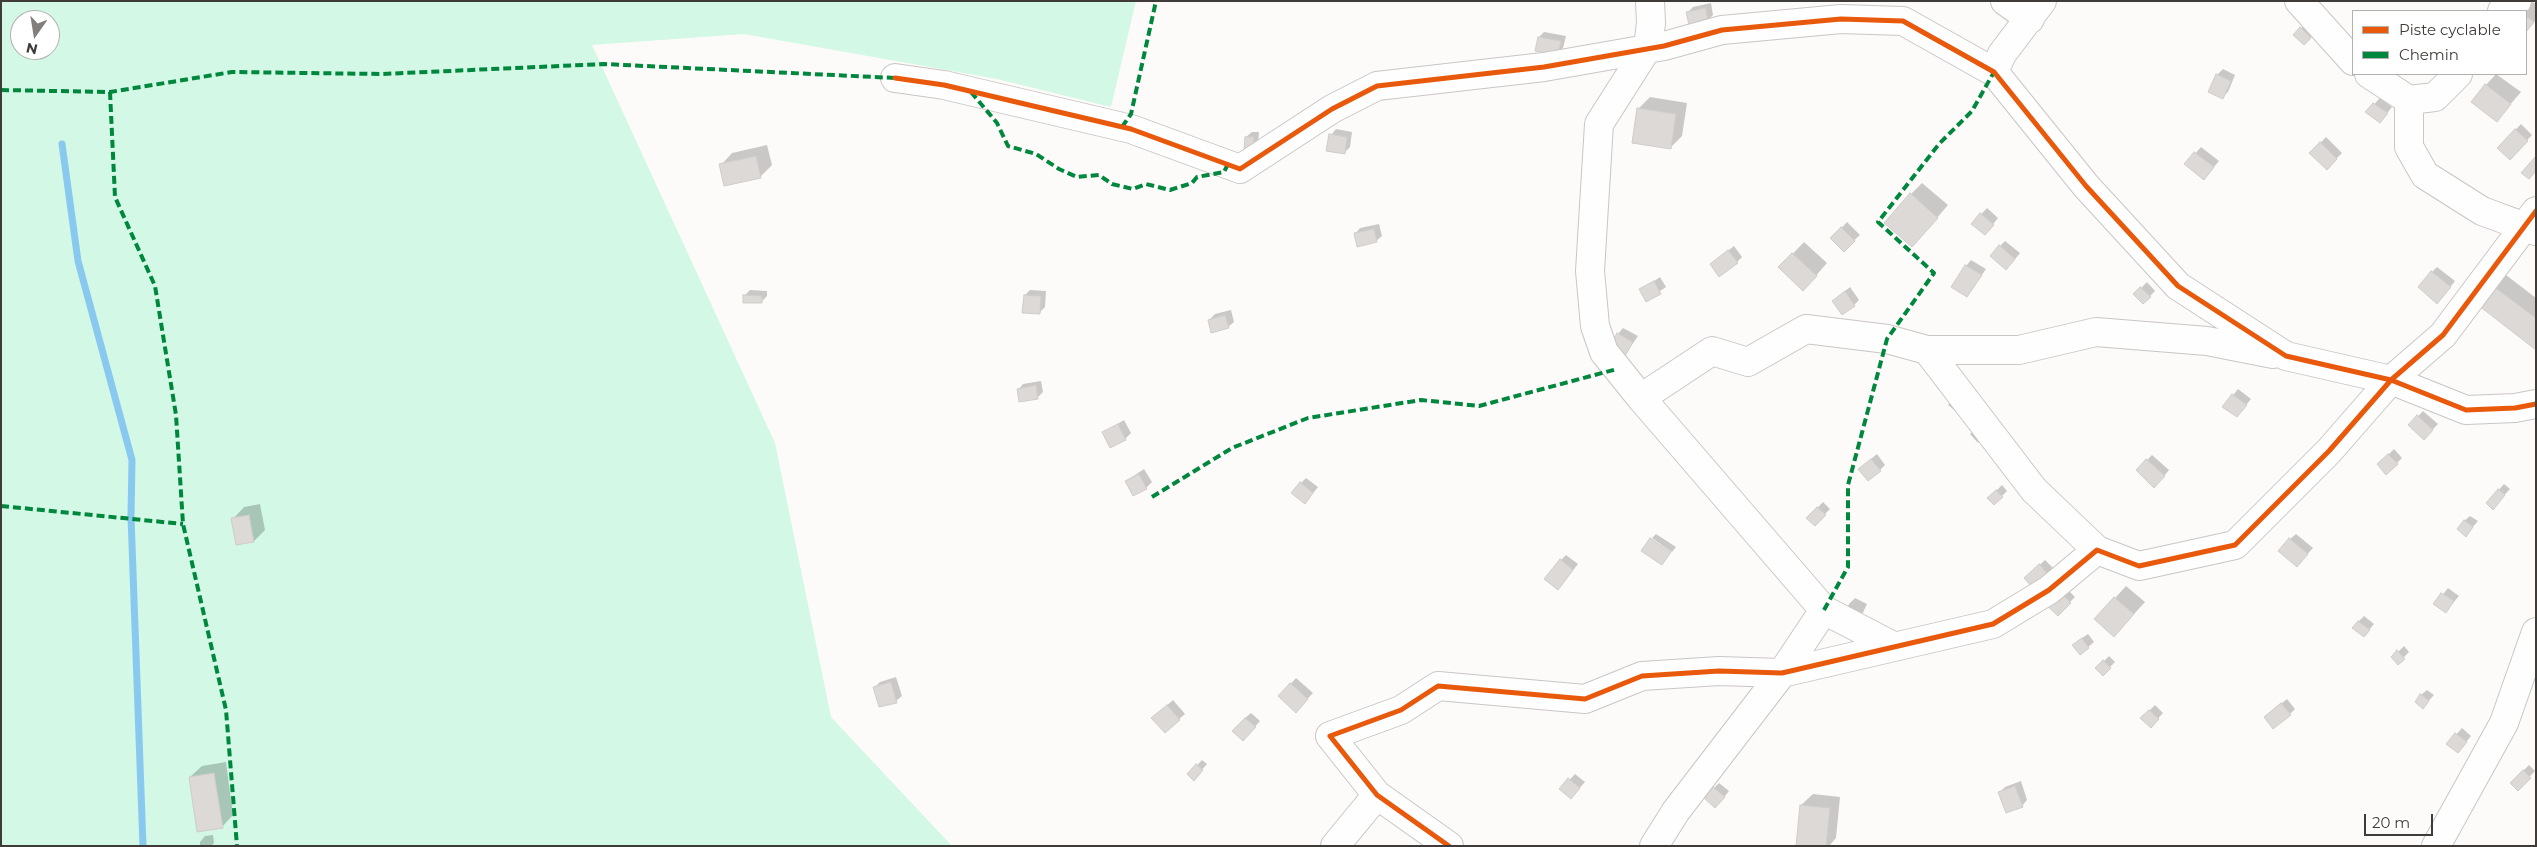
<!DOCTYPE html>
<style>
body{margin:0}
#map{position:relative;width:2537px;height:847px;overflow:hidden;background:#fdfbf9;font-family:Montserrat,sans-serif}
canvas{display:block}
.frame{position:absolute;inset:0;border:2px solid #3f3b38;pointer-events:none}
.legend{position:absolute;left:2352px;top:10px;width:175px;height:65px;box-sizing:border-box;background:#fff;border:1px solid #b2b1af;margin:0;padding:6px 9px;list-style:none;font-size:15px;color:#3f3b38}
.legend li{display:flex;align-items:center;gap:10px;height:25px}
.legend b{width:25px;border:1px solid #b2b1af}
.north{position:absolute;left:10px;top:10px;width:50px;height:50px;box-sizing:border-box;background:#fff;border:1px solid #b2b1af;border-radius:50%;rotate:193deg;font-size:14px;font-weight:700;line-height:20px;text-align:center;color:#3f3b38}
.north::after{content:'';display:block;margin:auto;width:18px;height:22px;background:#827e7c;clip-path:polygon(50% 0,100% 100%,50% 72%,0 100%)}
.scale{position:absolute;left:2364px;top:814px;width:69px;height:22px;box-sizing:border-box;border:2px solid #3f3b38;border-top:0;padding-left:6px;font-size:15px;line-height:18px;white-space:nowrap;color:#3f3b38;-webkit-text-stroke:4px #fff;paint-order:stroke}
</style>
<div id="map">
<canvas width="2537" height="847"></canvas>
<div class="frame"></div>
<ul class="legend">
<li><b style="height:6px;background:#e8590c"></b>Piste cyclable</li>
<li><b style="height:6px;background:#00873e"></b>Chemin</li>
</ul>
<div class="north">N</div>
<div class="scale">20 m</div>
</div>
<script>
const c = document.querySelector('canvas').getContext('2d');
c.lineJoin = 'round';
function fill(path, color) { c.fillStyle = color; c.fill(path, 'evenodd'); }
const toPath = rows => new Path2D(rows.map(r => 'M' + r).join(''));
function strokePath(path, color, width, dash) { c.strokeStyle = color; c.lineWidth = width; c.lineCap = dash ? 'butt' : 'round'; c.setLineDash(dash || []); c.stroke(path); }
const green = toPath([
 [1,1,1136,1,1111,107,997,79,744,34,592,45,775,443,831,717,952,846,1,846],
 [20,20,50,20,50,50,20,50]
]);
const shadow = toPath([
 [2522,1,2536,3,2536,20,2526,32,2526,11,2512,11],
 [1711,3,1713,15,1708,20,1688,12,1693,7],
 [2306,23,2316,32,2304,43,2295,35],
 [1544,32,1566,36,1563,48,1558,53,1539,37],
 [2223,69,2235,75,2228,92,2222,97,2217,75],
 [2496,74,2521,92,2497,120,2486,85],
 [1650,97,1687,103,1682,136,1671,147,1638,109],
 [2380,98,2392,107,2380,122,2367,112],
 [2521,124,2532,135,2510,158,2498,148],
 [1336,129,1352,132,1350,147,1344,153,1331,135],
 [1252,132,1259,132,1258,144,1253,150,1246,137],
 [2326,137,2342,153,2327,168,2311,153],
 [767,145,772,165,760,177,721,165,732,153],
 [2201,147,2219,161,2209,173,2186,164],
 [1922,183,1948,205,1923,234,1911,194],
 [1987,208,1998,218,1990,228,1973,223],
 [1847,222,1860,235,1844,250,1832,238],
 [1379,224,1382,236,1376,241,1355,234,1360,228],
 [2005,241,2020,253,2012,263,2000,246],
 [1804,242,1827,263,1814,278,1780,267],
 [1734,246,1742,257,1737,262,1711,264],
 [1971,260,1986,269,1967,296,1966,266],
 [2437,267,2455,281,2443,296,2432,272],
 [2506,275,2536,298,2536,348,2494,286],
 [1660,277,1666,287,1647,300,1641,290],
 [2147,282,2155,291,2143,303,2135,294],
 [1850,287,1859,300,1854,305,1833,301],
 [750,290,767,291,767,296,761,302,744,296],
 [1030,290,1046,291,1045,307,1040,312,1025,295],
 [1231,310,1234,322,1228,327,1209,320,1215,314],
 [1623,328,1638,336,1625,355,1618,334],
 [1041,381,1043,392,1038,397,1018,390,1023,384],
 [2238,389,2251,399,2242,410,2224,406],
 [1957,395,1959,414,1948,405],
 [2423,411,2438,424,2424,438,2410,425],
 [1124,420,1131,433,1125,439,1104,432],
 [1983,421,1991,429,1978,443,1970,434],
 [2394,449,2402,458,2397,463,2384,459],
 [1877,454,1885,465,1880,470,1865,464],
 [2152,455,2169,470,2160,481,2137,470],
 [1144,469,1152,482,1146,488,1126,481],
 [1306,478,1318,487,1310,497,1301,483],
 [2504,484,2510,489,2498,502,2487,503],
 [2002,485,2007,491,1994,504,1989,498],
 [1823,502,1830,509,1815,524,1808,518],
 [260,504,265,530,254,541,237,544,233,519,244,507],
 [2470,516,2478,521,2466,535,2464,521],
 [1656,534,1676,547,1672,552,1652,538],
 [2296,534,2313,548,2302,560,2290,539],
 [1566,555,1578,564,1563,583,1561,560],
 [2045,560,2053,568,2033,586,2031,573],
 [2063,585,2075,597,2058,614],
 [2126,586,2145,602,2125,624,2096,619],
 [2448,588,2459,596,2446,611,2435,604],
 [1855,598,1867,604,1861,617,1843,617,1849,604],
 [2364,616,2374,624,2369,630,2358,622],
 [2088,634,2094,642,2080,654,2079,640],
 [2404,646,2409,652,2398,663,2393,657],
 [2109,656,2115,662,2103,674,2097,668],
 [896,677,902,696,896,701,874,688,880,682],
 [1296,678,1313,693,1296,711,1280,696],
 [2427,690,2434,695,2423,707,2421,695],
 [2287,699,2295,709,2290,714,2271,712],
 [1173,700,1185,714,1165,731,1158,713],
 [2155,705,2163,713,2151,726,2142,718],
 [1251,713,1260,721,1243,740,1245,718],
 [2462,728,2471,736,2463,746,2448,744],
 [1202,760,1207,764,1194,779,1189,774],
 [226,762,233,815,222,827,190,777,202,766],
 [2529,765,2535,771,2518,789,2511,783],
 [1575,774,1585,782,1576,792,1561,789],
 [2021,781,2027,800,2022,806,2000,792,2005,787],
 [1719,783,1729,791,1721,801,1714,788],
 [1813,794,1840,797,1836,838,1829,846,1797,846,1801,805],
 [213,835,214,843,211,846,200,846,200,842,205,836]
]);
const stream = toPath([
 [62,144,78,261,132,460,131,517,143,846]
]);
const building = toPath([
 [1706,8,1708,21,1689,25,1686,12,1706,8],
 [2526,16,2534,22,2526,32,2526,16],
 [2300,27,2311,38,2304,45,2293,35,2300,27],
 [1538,37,1561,41,1558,55,1535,51,1538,37],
 [2216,74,2231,81,2223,99,2208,92,2216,74],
 [2485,84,2511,104,2497,122,2471,102,2485,84],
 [2373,103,2388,113,2380,123,2365,112,2373,103],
 [1637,108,1676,114,1671,149,1632,143,1637,108],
 [2515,129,2528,141,2510,160,2497,148,2515,129],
 [1329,134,1347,137,1345,154,1326,151,1329,134],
 [1245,137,1254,137,1253,151,1244,150,1245,137],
 [2320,142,2337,159,2327,170,2309,153,2320,142],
 [2194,152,2214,167,2204,180,2184,164,2194,152],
 [756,156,761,178,724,186,719,164,756,156],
 [2536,156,2536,171,2529,179,2521,173,2536,156],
 [1910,193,1938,218,1912,247,1884,223,1910,193],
 [1980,213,1994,225,1985,235,1971,224,1980,213],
 [1841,227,1855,241,1844,252,1830,238,1841,227],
 [1374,229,1377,242,1357,247,1354,233,1374,229],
 [1999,245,2015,259,2006,270,1990,256,1999,245],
 [1728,250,1738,263,1719,277,1710,264,1728,250],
 [1792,253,1817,276,1803,291,1778,267,1792,253],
 [1965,265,1982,275,1967,297,1951,287,1965,265],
 [2431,271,2451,287,2437,304,2418,287,2431,271],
 [1654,281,1661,294,1646,302,1639,289,1654,281],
 [2493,286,2536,318,2536,350,2478,305,2493,286],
 [2140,287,2151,297,2143,304,2133,294,2140,287],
 [1845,291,1855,306,1842,315,1832,301,1845,291],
 [743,295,762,296,762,303,743,303,743,295],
 [1024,295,1041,296,1040,314,1022,313,1024,295],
 [1225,315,1229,328,1211,333,1208,320,1225,315],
 [1617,333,1633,342,1625,356,1609,348,1617,333],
 [1036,385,1038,399,1019,402,1017,389,1036,385],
 [2232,394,2247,405,2237,417,2222,407,2232,394],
 [2417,415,2433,430,2424,440,2408,425,2417,415],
 [1118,424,1126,440,1110,448,1102,432,1118,424],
 [2388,454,2398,464,2386,475,2377,464,2388,454],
 [1871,459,1881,471,1868,481,1858,469,1871,459],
 [2146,459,2165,476,2154,488,2136,470,2146,459],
 [1139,474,1147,489,1133,496,1125,481,1139,474],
 [1300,482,1313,493,1305,504,1291,493,1300,482],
 [2498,489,2505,495,2493,510,2486,503,2498,489],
 [1996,490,2003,497,1994,505,1987,498,1996,490],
 [1817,507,1826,515,1815,526,1806,518,1817,507],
 [249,515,254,542,236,545,231,518,249,515],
 [2464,520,2473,527,2466,537,2457,529,2464,520],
 [1650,538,1671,552,1662,565,1641,551,1650,538],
 [2289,538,2308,554,2297,567,2278,551,2289,538],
 [1560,559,1573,570,1558,590,1544,579,1560,559],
 [2039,564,2048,574,2033,588,2024,578,2039,564],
 [2057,589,2071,603,2058,616,2044,603,2057,589],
 [2441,593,2454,601,2446,613,2433,604,2441,593],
 [2114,597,2134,614,2114,637,2094,619,2114,597],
 [2358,621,2370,630,2364,637,2352,628,2358,621],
 [2082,638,2089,648,2080,655,2072,645,2082,638],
 [2397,650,2405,659,2398,665,2391,657,2397,650],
 [2103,660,2111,668,2103,676,2095,668,2103,660],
 [891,682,897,703,879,707,873,687,891,682],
 [1290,683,1308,699,1296,713,1278,696,1290,683],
 [2420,694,2429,701,2423,709,2415,702,2420,694],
 [2281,703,2291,715,2273,729,2264,717,2281,703],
 [1167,705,1180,720,1165,733,1151,718,1167,705],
 [2149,710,2159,719,2151,728,2140,718,2149,710],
 [1245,718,1256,727,1243,741,1232,731,1245,718],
 [2455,733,2467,742,2458,753,2446,744,2455,733],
 [1196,764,1203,770,1194,781,1187,774,1196,764],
 [2523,770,2531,778,2518,791,2510,783,2523,770],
 [214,773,223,828,197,832,189,777,214,773],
 [1568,778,1580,788,1571,799,1559,789,1568,778],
 [2015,786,2023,807,2006,813,1998,792,2015,786],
 [1713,787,1725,797,1715,808,1704,798,1713,787],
 [1800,805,1830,808,1826,846,1796,846,1800,805]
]);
const minor = toPath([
 [1650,1,1651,23,1648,47,1599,124,1590,271,1595,326,1604,352,1641,398,1824,610,1893,646],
 [2005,1,2030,19],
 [2299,1,2353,61],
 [2502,11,2517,1],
 [1994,72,2002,54,2042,1],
 [2369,74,2409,100,2435,97,2458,74],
 [895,78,944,85,1131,129,1240,169,1332,109,1377,86,1544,67,1664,46,1722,30,1841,19,1903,21,1994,72,2086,186,2178,286,2286,356,2391,380,2466,410,2515,408,2536,404],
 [2409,100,2409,147,2425,175,2482,211,2536,231],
 [1927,350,2034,490,2097,550],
 [1641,398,1712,351,1748,362,1806,329,1887,339,1927,350,2019,350,2096,332,2207,341,2273,354],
 [1335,846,1377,795],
 [1449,846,1377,795,1330,736,1401,710,1438,686,1585,699,1642,676,1719,671,1782,673,1993,624,2049,590,2097,550,2139,566,2235,545,2329,451,2391,380,2443,335,2536,211],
 [1654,846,1676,811,1782,673,1824,610],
 [2436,846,2504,723,2536,632]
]);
const quiet = toPath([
 [1,90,110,92,232,72,382,74,604,64,895,78],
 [110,92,115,197,155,286,176,415,183,524,226,710,237,846],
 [971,92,997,123,1008,146,1036,154,1059,169,1077,177,1099,175,1112,184,1133,189,1146,184,1170,190,1192,183,1197,177,1224,172,1228,164],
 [1122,127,1131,114,1156,1],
 [1152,497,1232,448,1308,418,1421,400,1479,406,1617,369],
 [1,506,183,524],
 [1824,610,1848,567,1848,485,1887,339,1934,273,1878,222,1939,144,1972,111,1994,72]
]);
const cycleway = toPath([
 [895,78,944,85,1131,129,1240,169,1332,109,1377,86,1544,67,1664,46,1722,30,1841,19,1903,21,1994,72,2086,186,2178,286,2286,356,2391,380,2466,410,2515,408,2536,404],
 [1449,846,1377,795,1330,736,1401,710,1438,686,1585,699,1642,676,1719,671,1782,673,1993,624,2049,590,2097,550,2139,566,2235,545,2329,451,2391,380,2443,335,2536,211]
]);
fill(green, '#d3f8e5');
fill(shadow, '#0003');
strokePath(stream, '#8ac9ef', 7);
fill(building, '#dcd9d7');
strokePath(building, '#cfcccb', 1);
strokePath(minor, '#c9c6c4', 30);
strokePath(minor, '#fffefe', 28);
strokePath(quiet, '#00873e', 4, [8, 4]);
strokePath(cycleway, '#e8590c', 5);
</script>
